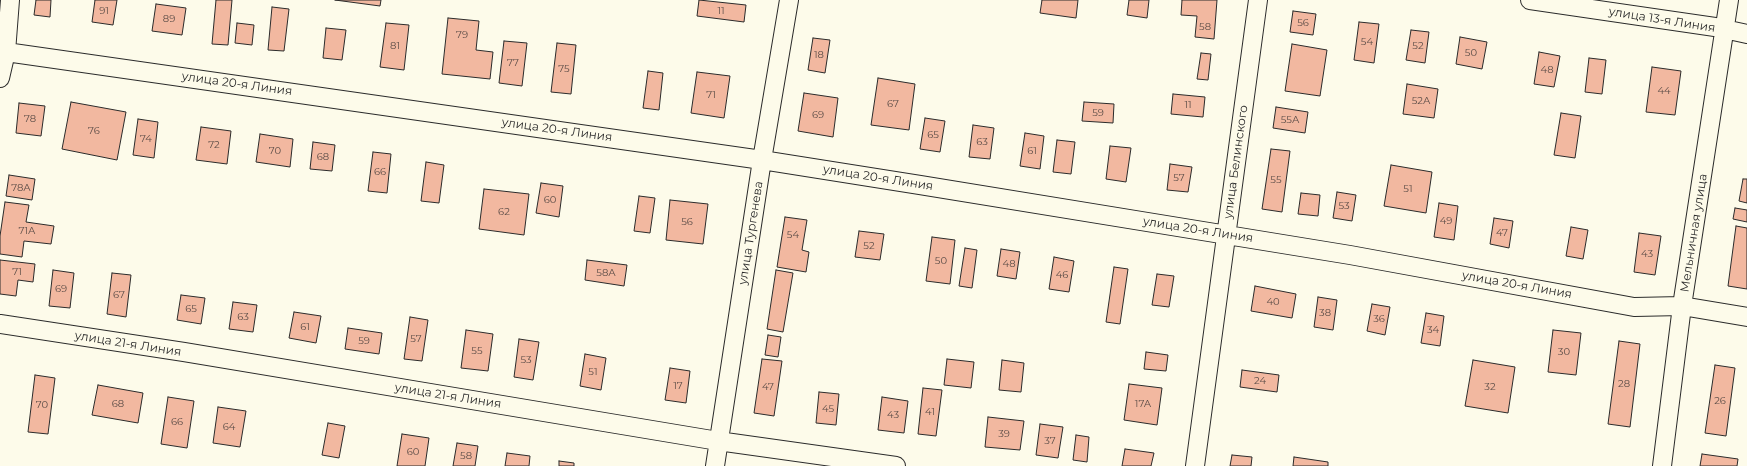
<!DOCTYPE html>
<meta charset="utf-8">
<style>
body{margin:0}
canvas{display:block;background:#fdfbea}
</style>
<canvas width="1747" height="466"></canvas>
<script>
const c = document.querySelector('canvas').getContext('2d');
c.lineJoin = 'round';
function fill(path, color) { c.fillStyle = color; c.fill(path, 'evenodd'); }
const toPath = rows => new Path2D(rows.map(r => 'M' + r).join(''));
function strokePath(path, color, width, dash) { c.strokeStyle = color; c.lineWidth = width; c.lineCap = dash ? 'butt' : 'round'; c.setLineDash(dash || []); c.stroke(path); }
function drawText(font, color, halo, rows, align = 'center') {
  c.font = font + ' Montserrat,sans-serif'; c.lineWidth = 3; c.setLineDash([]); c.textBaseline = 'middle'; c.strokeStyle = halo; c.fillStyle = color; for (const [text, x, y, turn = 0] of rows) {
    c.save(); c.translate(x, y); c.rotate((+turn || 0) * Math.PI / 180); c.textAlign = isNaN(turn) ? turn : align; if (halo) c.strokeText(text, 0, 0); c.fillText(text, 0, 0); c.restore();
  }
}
const building = toPath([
 [36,0,51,0,50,17,34,15,36,0],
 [95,0,117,0,113,25,92,22,95,0],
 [216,0,232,0,228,45,212,44,216,0],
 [335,0,381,0,380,6,335,0],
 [699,0,746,5,744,22,697,16,699,0],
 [1042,0,1078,0,1076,18,1040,13,1042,0],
 [1129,0,1149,0,1147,18,1127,15,1129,0],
 [1182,0,1217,0,1214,39,1195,37,1197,16,1181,15,1182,0],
 [156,4,186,8,182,35,152,31,156,4],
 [272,7,289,9,284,51,268,50,272,7],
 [1293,11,1316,14,1313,35,1290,32,1293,11],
 [448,18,479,21,476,50,493,52,490,79,442,74,448,18],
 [1359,22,1379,24,1374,63,1354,60,1359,22],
 [237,23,254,25,252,45,235,43,237,23],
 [386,23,409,25,404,70,380,67,386,23],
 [326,28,346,30,342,60,323,58,326,28],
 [1411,30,1429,32,1425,63,1406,60,1411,30],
 [1460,37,1487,42,1482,69,1456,64,1460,37],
 [813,38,830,40,825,73,808,70,813,38],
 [504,41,527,43,522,86,499,83,504,41],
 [557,43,576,45,571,94,551,92,557,43],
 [1292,44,1327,50,1320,96,1285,91,1292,44],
 [1539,52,1560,56,1554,87,1534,84,1539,52],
 [1201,53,1211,54,1208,80,1197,79,1201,53],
 [1589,58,1606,60,1602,94,1585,92,1589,58],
 [1652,67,1681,71,1675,115,1646,112,1652,67],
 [648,71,663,73,659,110,643,108,648,71],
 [697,72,730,76,724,118,691,113,697,72],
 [878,78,915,84,909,130,871,125,878,78],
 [1407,84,1438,89,1434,118,1403,114,1407,84],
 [804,93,838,98,833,137,798,131,804,93],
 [1173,94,1205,97,1203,117,1171,114,1173,94],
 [71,102,126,112,117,160,62,149,71,102],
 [1084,102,1114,104,1113,123,1082,121,1084,102],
 [19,103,45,106,41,136,16,133,19,103],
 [1276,107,1308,112,1305,133,1273,128,1276,107],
 [1561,113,1581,116,1575,158,1554,155,1561,113],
 [925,118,945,121,940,152,920,149,925,118],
 [138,119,158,122,154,158,133,155,138,119],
 [973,125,994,128,990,159,969,157,973,125],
 [201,127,231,131,227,164,196,160,201,127],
 [1025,133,1044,136,1040,169,1020,166,1025,133],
 [260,134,293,139,290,167,256,162,260,134],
 [1057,140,1075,142,1071,174,1053,172,1057,140],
 [313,142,335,145,332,171,310,169,313,142],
 [1110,146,1131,148,1126,182,1106,179,1110,146],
 [1271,149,1290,151,1282,212,1262,209,1271,149],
 [373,152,391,154,387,193,368,191,373,152],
 [426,162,444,165,439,203,421,201,426,162],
 [1170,164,1192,167,1188,192,1167,190,1170,164],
 [1391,165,1432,172,1426,213,1384,206,1391,165],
 [9,175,35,179,32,200,6,196,9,175],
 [1743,179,1747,179,1747,203,1739,201,1743,179],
 [541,183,563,186,559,217,536,213,541,183],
 [484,189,529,194,524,235,479,229,484,189],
 [1337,192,1356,195,1352,221,1333,218,1337,192],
 [1301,193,1320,195,1318,216,1298,214,1301,193],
 [639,196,655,198,650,233,634,231,639,196],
 [670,200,708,204,703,244,666,240,670,200],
 [5,202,29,205,26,222,54,226,51,244,24,241,22,257,0,254,0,236,5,202],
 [1439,203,1458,206,1454,240,1434,237,1439,203],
 [1735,208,1747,210,1747,222,1733,219,1735,208],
 [785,217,807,220,802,250,809,252,806,272,777,267,785,217],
 [1494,218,1513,221,1509,248,1490,244,1494,218],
 [1736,226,1747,228,1747,289,1728,286,1736,226],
 [1571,227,1588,230,1583,259,1566,256,1571,227],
 [859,231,884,234,880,260,855,257,859,231],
 [1639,233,1661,236,1655,275,1634,272,1639,233],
 [932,237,955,240,950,284,926,281,932,237],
 [965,248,977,250,972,288,959,286,965,248],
 [1001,249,1020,252,1016,279,997,276,1001,249],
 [1054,257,1074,261,1069,292,1049,289,1054,257],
 [0,260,35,264,33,282,18,280,16,296,0,294,0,260],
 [587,260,627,265,624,286,585,280,587,260],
 [1114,267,1128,269,1120,324,1106,322,1114,267],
 [53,270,74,273,70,308,49,306,53,270],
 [776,270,793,273,783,332,767,329,776,270],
 [112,273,131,275,126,317,107,314,112,273],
 [1157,274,1174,276,1169,307,1152,305,1157,274],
 [1255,286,1296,294,1292,318,1251,311,1255,286],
 [181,295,205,298,201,324,177,320,181,295],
 [1318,297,1337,300,1333,330,1314,327,1318,297],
 [233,302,257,305,253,332,229,329,233,302],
 [1372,304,1390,307,1385,335,1367,331,1372,304],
 [294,312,321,316,316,343,289,338,294,312],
 [1426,313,1444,316,1440,346,1421,343,1426,313],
 [410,317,428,320,422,361,404,359,410,317],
 [348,328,382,333,379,354,345,349,348,328],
 [466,330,493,334,488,371,461,368,466,330],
 [1553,330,1581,333,1576,375,1548,372,1553,330],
 [768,335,781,337,778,357,765,355,768,335],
 [519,339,539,342,533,380,514,377,519,339],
 [1619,341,1640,344,1630,427,1608,424,1619,341],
 [1146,352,1168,355,1166,371,1144,369,1146,352],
 [585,354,606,358,601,390,580,386,585,354],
 [762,359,782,361,774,416,754,413,762,359],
 [947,359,974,362,971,388,944,385,947,359],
 [1002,360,1024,363,1021,392,999,390,1002,360],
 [1473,360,1515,367,1508,413,1465,406,1473,360],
 [1715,365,1735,368,1726,436,1705,433,1715,365],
 [670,368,690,371,686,403,665,400,670,368],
 [1242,370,1279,375,1277,392,1240,387,1242,370],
 [35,375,55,378,48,434,28,432,35,375],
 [1129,384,1162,388,1157,425,1124,420,1129,384],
 [98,385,143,393,138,423,92,415,98,385],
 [923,388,942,390,936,436,918,434,923,388],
 [819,392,839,394,836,425,816,423,819,392],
 [168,397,194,401,187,448,161,444,168,397],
 [882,397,908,401,904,433,878,430,882,397],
 [218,407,246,411,240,447,213,443,218,407],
 [988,417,1024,421,1020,450,985,447,988,417],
 [328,423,345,426,339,458,322,455,328,423],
 [1040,424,1063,427,1058,458,1036,455,1040,424],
 [402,434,429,438,425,466,397,466,402,434],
 [1076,435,1089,437,1087,462,1073,460,1076,435],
 [457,443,478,446,475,466,453,466,457,443],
 [1125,449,1154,453,1151,466,1122,466,1125,449],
 [507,453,530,456,529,466,505,466,507,453],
 [1702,454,1738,459,1737,466,1700,466,1702,454],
 [1232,455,1252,457,1251,466,1230,466,1232,455],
 [1294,457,1328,462,1328,466,1293,466,1294,457],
 [559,461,574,463,574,466,559,466,559,461]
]);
const street = toPath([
 [1530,0,1715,27,1747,34],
 [6,52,762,160,920,185,1350,255,1634,307,1682,306,1747,317],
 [0,78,6,52,10,0],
 [0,324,184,352,718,441,896,466],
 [715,466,762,160,789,0],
 [1195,466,1258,0],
 [1662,466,1682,306,1729,0]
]);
const numberNames = [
 ["91",104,11],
 ["11",721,11],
 ["89",169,19],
 ["56",1303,23],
 ["58",1205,27],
 ["79",462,35],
 ["54",1367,42],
 ["81",395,46],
 ["52",1418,46],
 ["50",1471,53],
 ["18",819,55],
 ["77",513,63],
 ["75",564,69],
 ["48",1547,70],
 ["44",1664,91],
 ["71",711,95],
 ["52А",1421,101],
 ["67",893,104],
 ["11",1188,105],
 ["59",1098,113],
 ["69",818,115],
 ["78",30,119],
 ["55А",1290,120],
 ["76",94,131],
 ["65",933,135],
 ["74",146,139],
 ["63",982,142],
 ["72",214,145],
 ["70",275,151],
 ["61",1032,151],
 ["68",323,157],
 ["66",380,172],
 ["57",1179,178],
 ["55",1276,180],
 ["78А",21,188],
 ["51",1408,189],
 ["60",550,200],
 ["53",1344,206],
 ["62",504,212],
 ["49",1446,221],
 ["56",687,222],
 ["71А",27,231],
 ["47",1502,233],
 ["54",793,235],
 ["52",869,246],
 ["43",1647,254],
 ["50",941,261],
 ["48",1009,264],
 ["71",17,272],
 ["58А",606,273],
 ["46",1062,275],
 ["69",61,289],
 ["67",119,295],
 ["40",1273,302],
 ["65",191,309],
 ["38",1325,313],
 ["63",243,317],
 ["36",1379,319],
 ["61",305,327],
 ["34",1433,330],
 ["57",416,339],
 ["59",364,341],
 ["55",477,351],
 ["30",1564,352],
 ["53",526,360],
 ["51",593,372],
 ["24",1260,381],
 ["28",1624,384],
 ["17",678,386],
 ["47",768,387],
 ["32",1490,387],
 ["26",1720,401],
 ["68",118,404],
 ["17А",1143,404],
 ["70",42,405],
 ["45",828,409],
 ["41",930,412],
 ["43",893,415],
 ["66",177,422],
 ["64",229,427],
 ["39",1004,434],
 ["37",1050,441],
 ["60",413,452],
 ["58",466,456]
];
const streetNames = [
 ["улица 13-я Линия",1662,20,9],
 ["улица 20-я Линия",237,84,8],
 ["улица 20-я Линия",557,130,8],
 ["улица Белинского",1236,162,-82],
 ["улица 20-я Линия",878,178,9],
 ["улица 20-я Линия",1198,230,9],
 ["улица Тургенева",751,233,-81],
 ["Мельничная улица",1694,233,-81],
 ["улица 20-я Линия",1517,285,10],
 ["улица 21-я Линия",128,344,9],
 ["улица 21-я Линия",448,396,9]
];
fill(building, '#f2b8a0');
strokePath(building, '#2b2b2b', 1);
strokePath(street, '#2b2b2b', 20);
strokePath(street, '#fdfbea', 18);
drawText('10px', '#5d4e48', null, numberNames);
drawText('12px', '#2b2b2b', '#fdfbea', streetNames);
</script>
